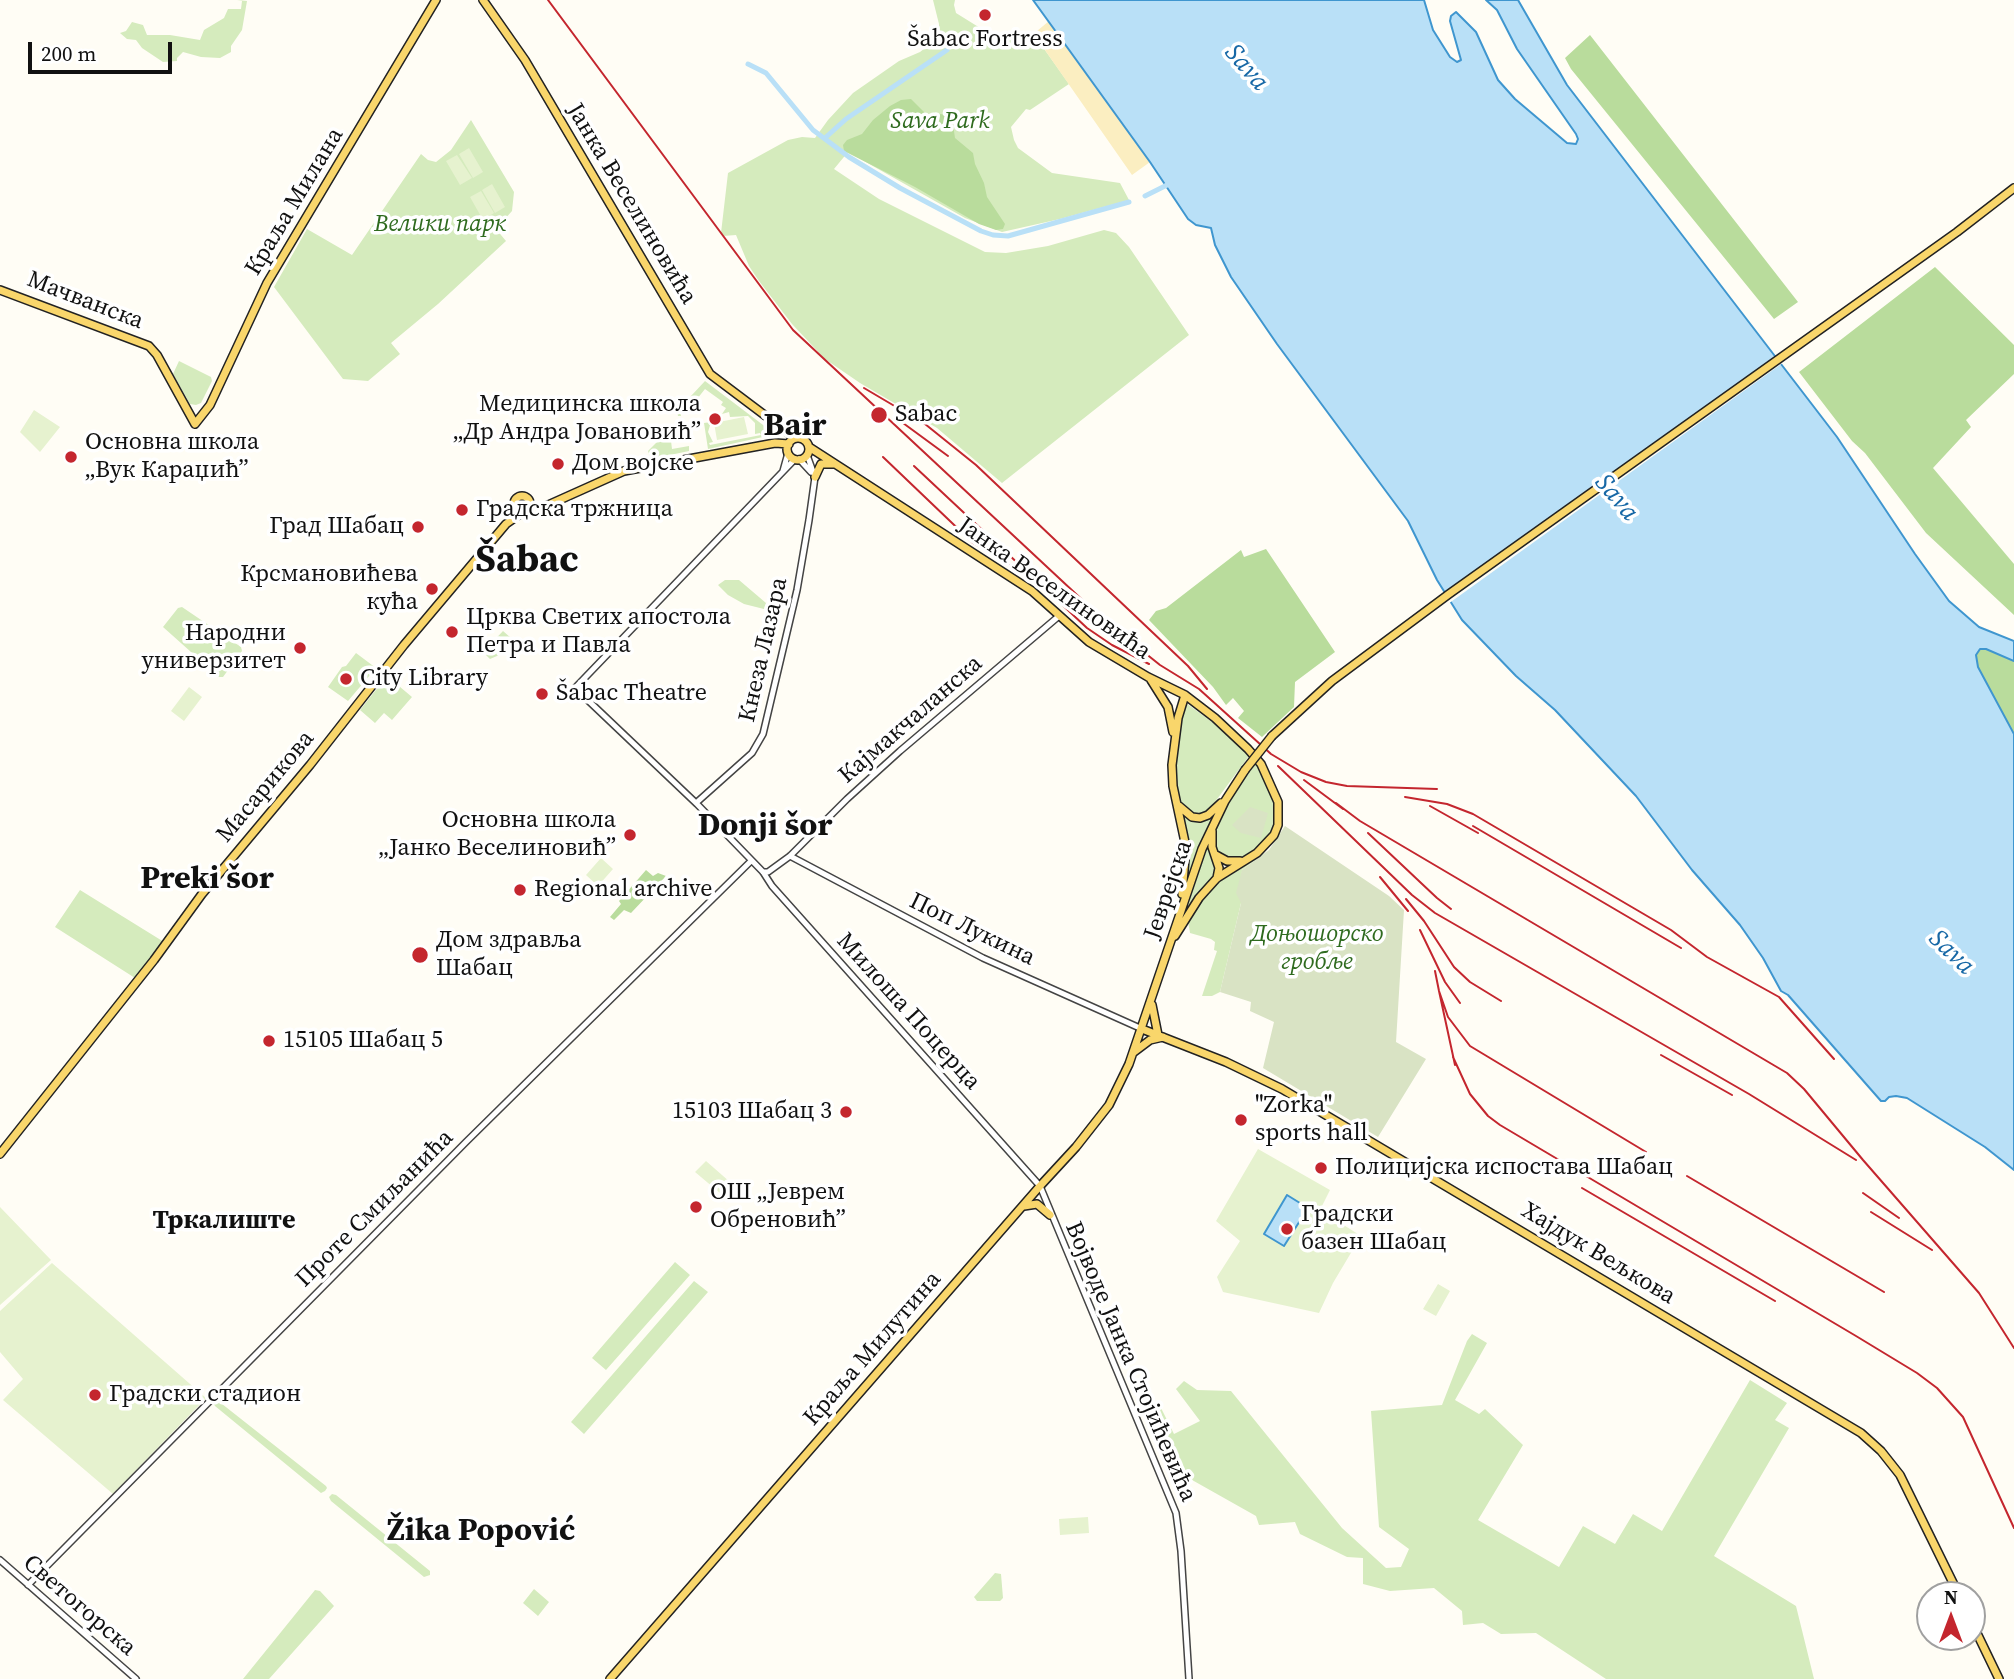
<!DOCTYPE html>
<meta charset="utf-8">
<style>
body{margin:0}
#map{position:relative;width:2014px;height:1679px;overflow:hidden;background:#fffdf5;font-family:"Source Serif 4",serif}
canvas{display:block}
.north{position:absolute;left:1916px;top:1581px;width:70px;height:70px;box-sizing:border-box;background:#fff;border:2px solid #a0a0a0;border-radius:50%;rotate:0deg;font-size:19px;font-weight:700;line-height:28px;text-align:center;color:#111}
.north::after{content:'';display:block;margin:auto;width:24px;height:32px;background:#c4262e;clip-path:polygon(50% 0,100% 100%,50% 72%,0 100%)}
.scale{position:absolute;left:28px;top:42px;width:144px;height:32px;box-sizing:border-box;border:4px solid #111;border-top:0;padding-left:9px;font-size:21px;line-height:24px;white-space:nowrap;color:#111;-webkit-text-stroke:5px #fff;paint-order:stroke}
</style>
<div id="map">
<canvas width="2014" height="1679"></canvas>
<div class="north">N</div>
<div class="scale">200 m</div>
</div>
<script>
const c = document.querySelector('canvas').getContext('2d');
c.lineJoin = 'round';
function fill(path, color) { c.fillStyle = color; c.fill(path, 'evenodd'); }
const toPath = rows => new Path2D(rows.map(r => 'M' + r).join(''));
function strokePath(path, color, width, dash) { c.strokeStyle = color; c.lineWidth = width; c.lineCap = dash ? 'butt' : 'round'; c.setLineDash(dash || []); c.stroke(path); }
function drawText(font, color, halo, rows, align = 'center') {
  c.font = font + ' "Source Serif 4",serif'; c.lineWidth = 7; c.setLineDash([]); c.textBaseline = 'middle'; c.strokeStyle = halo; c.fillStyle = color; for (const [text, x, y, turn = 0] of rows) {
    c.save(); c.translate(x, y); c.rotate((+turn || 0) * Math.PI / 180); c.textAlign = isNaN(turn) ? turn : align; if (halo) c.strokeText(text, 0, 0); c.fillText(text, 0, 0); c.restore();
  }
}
const green = toPath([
 [237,0,247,1,242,30,231,46,231,52,220,58,201,57,183,52,177,58,177,61,163,62,142,48,136,40,127,39,120,33,126,31,132,22,143,25,147,35,170,35,200,40,204,30,224,18,228,9,241,9,242,1],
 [933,0,955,0,954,5,956,13,993,36,1024,34,1035,38,1040,43,1069,84,1030,110,1026,109,1011,127,1014,140,1018,148,1052,173,1120,183,1129,200,1060,219,1002,232,965,218,848,152,834,169,879,199,985,252,1006,253,1048,246,1104,230,1116,233,1129,247,1189,335,1002,483,937,428,860,383,825,359,792,324,759,281,749,266,736,235,723,236,721,233,728,173,788,140,802,137,815,138,828,120,853,93,899,61,920,52,934,41,939,34,939,24],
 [471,120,514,192,512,211,496,229,506,241,438,304,391,343,400,354,368,381,343,379,274,287,307,229,352,255,421,154,428,160,436,162,451,150],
 [179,361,211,377,212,381,201,403,196,405,190,404,173,374],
 [705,381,771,431,772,435,708,449,704,423,711,422,708,432,713,442,709,443,710,445,761,435,760,433,755,434,755,423,748,416,730,417,729,412,722,414,726,408,721,405,723,402,705,389,697,399,702,403,699,407,680,410,681,416,678,416,677,411],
 [675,424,676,432,670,433,672,449,689,446,689,451,651,459,648,451],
 [725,580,739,580,766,603,764,609,744,604,728,595,718,585],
 [182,607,241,647,242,651,223,677,219,677,163,627,178,608],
 [503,631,511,638,510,643,497,656,490,659,483,652],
 [356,653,376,668,348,701,328,687,342,667,346,666],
 [387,676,412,697,392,720,384,713,375,723,360,710],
 [1186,703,1231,736,1249,756,1209,810,1199,815,1194,815,1181,805,1177,789,1176,757,1181,720],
 [1256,762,1272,795,1276,820,1272,834,1263,845,1248,855,1230,860,1217,852,1214,842,1215,828,1233,795],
 [1217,812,1201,843,1188,877,1188,857,1182,814,1193,820],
 [1208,846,1215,861,1216,875,1180,923],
 [1269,850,1242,870,1241,903,1220,992,1212,996,1202,996,1217,951,1214,950,1215,942,1211,939,1190,933,1188,921,1200,901,1217,883],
 [80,890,164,942,135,978,55,927],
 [675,1262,690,1275,606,1370,592,1358],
 [694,1281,708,1292,584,1434,571,1422],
 [1472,1334,1487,1343,1455,1400,1479,1414,1485,1409,1523,1445,1478,1520,1559,1567,1583,1526,1615,1544,1633,1514,1662,1531,1750,1380,1787,1403,1775,1420,1789,1428,1714,1556,1796,1606,1814,1679,1606,1679,1536,1633,1501,1634,1483,1623,1463,1625,1462,1611,1434,1588,1390,1591,1363,1584,1363,1558,1347,1557,1300,1534,1295,1522,1259,1525,1256,1516,1169,1467,1146,1417,1160,1406,1174,1434,1200,1421,1176,1389,1184,1381,1197,1390,1231,1391,1342,1528,1386,1568,1401,1567,1409,1549,1379,1527,1371,1411,1442,1405,1467,1341],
 [217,1400,326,1486,327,1488,325,1491,321,1493,215,1406,214,1404],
 [332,1494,336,1495,430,1571,430,1575,424,1577,331,1501,329,1497],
 [995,1573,1001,1574,1003,1598,1000,1601,977,1601,974,1597],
 [534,1589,549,1602,538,1616,523,1603],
 [315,1590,320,1591,334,1606,269,1679,243,1679]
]);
const forest = toPath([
 [1590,35,1798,302,1774,319,1571,69,1565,58],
 [911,99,929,117,941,114,952,118,955,138,973,153,975,164,984,183,987,197,1005,224,1003,229,996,230,979,224,915,187,844,151,843,145,847,140,862,134,873,120,890,106,901,100],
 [1935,267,2014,345,2014,374,1966,420,1971,427,1933,468,2014,564,2014,615,1926,533,1865,453,1852,441,1799,372],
 [1266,549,1335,652,1295,682,1294,707,1262,737,1238,718,1244,711,1233,698,1226,705,1213,687,1149,620,1156,611,1166,608,1241,550,1244,557],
 [1980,649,1986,649,2014,661,2014,734,1978,667,1976,655],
 [646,870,653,876,658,873,666,876,631,913,624,910,614,920,610,917,621,904,619,901]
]);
const sand = toPath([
 [1049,21,1150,162,1132,175,1040,43,1031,36]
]);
const cemetery = toPath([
 [1250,807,1268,813,1261,838,1241,833,1232,825],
 [1285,826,1389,896,1404,910,1396,1042,1426,1059,1378,1137,1263,1068,1274,1022,1250,1011,1251,1002,1220,992,1241,903,1236,893,1242,870,1269,850]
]);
const pitch = toPath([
 [469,148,483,172,473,178,459,154],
 [457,155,472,178,460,185,446,161],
 [492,184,505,207,495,213,482,190],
 [481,191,494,213,483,220,470,197],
 [34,410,60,427,40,452,20,432],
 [744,417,748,434,717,440,714,423],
 [189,687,202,697,184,721,171,711],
 [601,858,613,869,598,886,586,875],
 [1258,1149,1330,1190,1320,1210,1361,1236,1333,1283,1319,1313,1223,1292,1217,1277,1240,1241,1216,1221],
 [706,1161,730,1182,720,1193,695,1172],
 [0,1207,51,1260,0,1305],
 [52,1263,206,1398,113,1494,3,1400,23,1379,0,1352,0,1311],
 [1438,1284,1450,1291,1436,1316,1423,1309],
 [1088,1517,1089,1533,1060,1535,1059,1519]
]);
const water = toPath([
 [1033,0,1424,0,1433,30,1450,57,1457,62,1461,60,1450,21,1451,16,1456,12,1476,32,1498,80,1515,99,1567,143,1576,144,1578,139,1576,134,1517,49,1497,10,1486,0,1518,0,1567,85,1837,437,1915,554,1949,601,1979,627,2014,641,2014,661,1986,649,1980,649,1976,655,1978,667,2014,734,2014,1170,1985,1147,1907,1098,1896,1096,1889,1097,1885,1101,1881,1101,1788,995,1781,991,1763,958,1740,925,1692,870,1636,796,1555,710,1516,676,1462,620,1437,580,1408,521,1277,344,1231,277,1215,245,1211,228,1196,225,1188,219,1150,162,1033,0],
 [1287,1195,1308,1208,1284,1246,1264,1234,1287,1195]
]);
const pier = toPath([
 [1779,356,1784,362,1448,604,1443,596]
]);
const canal = toPath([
 [748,64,766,73,813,130,849,157,900,188,981,231,993,235,1008,236,1129,202],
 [825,138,846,119,947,50],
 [1145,196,1171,183]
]);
const minor = toPath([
 [795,459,575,688,697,804,763,872,772,886,1040,1186,1176,1513,1181,1551,1189,1679],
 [799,459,811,472],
 [783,471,788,453],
 [696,803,752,753,763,734,797,590,809,520,815,477,807,455],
 [790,856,983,958,1142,1029],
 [763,872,768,872,790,856,847,799,900,751,1059,616],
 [0,1560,136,1679],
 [28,1585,466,1142,751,861]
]);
const major = toPath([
 [483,0,525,60,710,374,795,438],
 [0,290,149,346,157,355,195,424,210,405,267,283,436,0],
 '787 449a11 11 0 1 1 22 0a11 11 0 1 1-22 0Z',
 [809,447,1032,591,1089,642,1148,677,1185,695,1215,718,1248,749,1261,764,1278,802,1278,825,1274,835,1257,853,1217,878,1199,898,1175,936],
 [815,477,821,464,833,464],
 '514 504a8 8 0 1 1 16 0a8 8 0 1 1-16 0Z',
 [528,509,537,510,624,471,775,443,789,444],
 [1151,680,1168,707,1173,732],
 [1272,736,1332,681,1449,594,1957,232,2014,188],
 [1179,806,1192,817,1200,818,1208,815,1221,803],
 [1212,831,1212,847,1219,868,1217,878],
 [1216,855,1227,861,1240,861],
 [1182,894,1186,847,1173,786,1172,765,1178,718,1185,695],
 [1152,1005,1158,1035],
 [1142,1029,1226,1062,1282,1089,1861,1433,1881,1451,1900,1475,1959,1595],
 [1134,1052,1150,1040,1163,1037],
 [0,1154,154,960,202,894,310,765,404,645,506,524,523,512],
 [1024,1206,1037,1204,1050,1215],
 [1972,1623,1999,1679],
 [610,1679,1040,1186,1076,1147,1109,1105,1129,1064,1202,849,1225,801,1245,770]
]);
const rail = toPath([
 [548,0,793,330,1105,621,1160,665,1199,689,1271,754,1301,772,1326,782,1347,786,1437,789],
 [864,388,925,424,976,465,1188,666,1207,689],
 [903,423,948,456],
 [883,457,973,543,1009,564],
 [914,466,1087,628,1112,645,1149,664],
 [1278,766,1412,895,1435,913,1749,1094,1856,1160],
 [1304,780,1343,809],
 [1405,797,1447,804,1473,814,1671,930,1707,957,1779,997,1834,1059],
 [1336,803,1360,821,1787,1073,1804,1089,1863,1160,1979,1293,2014,1348],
 [1430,806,1478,833],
 [1473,826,1681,948],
 [1368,833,1437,898,1451,909],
 [1380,877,1408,911],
 [1406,899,1424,921,1454,967,1470,982,1501,1001],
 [1420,930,1445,982,1460,1003],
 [1435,971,1439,991,1448,1017,1470,1046,1646,1152],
 [1439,991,1455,1065],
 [1661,1055,1732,1095],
 [1453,1057,1470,1094,1488,1116,1500,1125,1856,1336,1917,1373,1937,1388,1963,1417,2014,1528],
 [1687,1176,1884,1292],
 [1582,1188,1775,1301],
 [1863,1193,1899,1218],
 [1871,1212,1932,1250]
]);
const majorBridge = toPath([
 [1245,770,1272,736]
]);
const markers = [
 [985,15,7,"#c4262e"],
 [879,415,9,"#c4262e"],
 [715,419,7,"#c4262e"],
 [71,457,7,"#c4262e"],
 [558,464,7,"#c4262e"],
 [462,510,7,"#c4262e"],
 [418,527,7,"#c4262e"],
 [432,589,7,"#c4262e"],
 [452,632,7,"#c4262e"],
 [300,648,7,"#c4262e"],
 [346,679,7,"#c4262e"],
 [542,694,7,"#c4262e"],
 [630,835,7,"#c4262e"],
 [520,890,7,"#c4262e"],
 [420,955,9,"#c4262e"],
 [269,1041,7,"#c4262e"],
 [846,1112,7,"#c4262e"],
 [1241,1120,7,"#c4262e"],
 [1321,1168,7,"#c4262e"],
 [696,1207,7,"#c4262e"],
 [1287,1229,7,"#c4262e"],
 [95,1395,7,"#c4262e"]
];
const poiNames = [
 ["Šabac Fortress",985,40,"center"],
 ["Медицинска школа",701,405,"right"],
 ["„Др Андра Јовановић”",701,433,"right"],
 ["Sabac",895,415],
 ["Основна школа",85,443],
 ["„Вук Караџић”",85,471],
 ["Дом војске",572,464],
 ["Градска тржница",476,510],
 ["Град Шабац",404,527,"right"],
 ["Крсмановићева",418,575,"right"],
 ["кућа",418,603,"right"],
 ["Црква Светих апостола",466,618],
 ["Петра и Павла",466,646],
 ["Народни",286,634,"right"],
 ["универзитет",286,662,"right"],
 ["City Library",360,679],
 ["Šabac Theatre",556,694],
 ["Основна школа",616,821,"right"],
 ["„Јанко Веселиновић”",616,849,"right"],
 ["Regional archive",534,890],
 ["Дом здравља",436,941],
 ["Шабац",436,969],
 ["15105 Шабац 5",283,1041],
 ["\"Zorka\"",1255,1106],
 ["sports hall",1255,1134],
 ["15103 Шабац 3",832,1112,"right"],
 ["Полицијска испостава Шабац",1335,1168],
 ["ОШ „Јеврем",710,1193],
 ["Обреновић”",710,1221],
 ["Градски",1301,1215],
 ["базен Шабац",1301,1243],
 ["Градски стадион",109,1395]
];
const parkNames = [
 ["Sava Park",940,122],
 ["Велики парк",440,225],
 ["Доњошорско",1317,935],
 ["гробље",1317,963]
];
const streetNames = [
 ["Краља Милана",295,202,-59],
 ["Јанка Веселиновића",631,204,59],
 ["Мачванска",85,301,21],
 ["Јанка Веселиновића",1054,589,35],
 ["Кнеза Лазара",764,650,-77],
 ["Кајмакчаланска",911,720,-41],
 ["Масарикова",266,787,-50],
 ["Јеврејска",1169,890,-71],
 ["Поп Лукина",972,930,26],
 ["Милоша Поцерца",908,1012,48],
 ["Проте Смиљанића",375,1209,-45],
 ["Хајдук Вељкова",1598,1254,31],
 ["Краља Милутина",873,1349,-49],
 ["Војводе Јанка Стојићевића",1130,1362,67],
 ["Светогорска",79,1606,41]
];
const waterNames = [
 ["Sava",1246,68,49],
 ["Sava",1616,498,50],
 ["Sava",1951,953,44]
];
const neighbourhoodNames = [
 ["Тркалиште",224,1221]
];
const districtNames = [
 ["Bair",795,427],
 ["Donji šor",765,827],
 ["Preki šor",207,880],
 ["Žika Popović",481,1532]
];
const townNames = [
 ["Šabac",527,561]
];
fill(green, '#d5ebbd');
fill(forest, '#b9dc9c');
fill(sand, '#fbeec1');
fill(cemetery, '#d9e3c4');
fill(pitch, '#e6f2cf');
fill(water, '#b9e0f7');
strokePath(water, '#3f96cf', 2);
fill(pier, '#fffdf5');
strokePath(canal, '#b9e0f7', 5);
strokePath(minor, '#444', 8);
strokePath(major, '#222', 10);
strokePath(minor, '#fff', 5);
strokePath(major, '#f9d66b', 7);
strokePath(rail, '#c4262e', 2);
strokePath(majorBridge, '#222', 10, []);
strokePath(majorBridge, '#f9d66b', 7);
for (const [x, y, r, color] of markers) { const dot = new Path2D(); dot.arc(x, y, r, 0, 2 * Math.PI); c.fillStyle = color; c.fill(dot); strokePath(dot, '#fff', 2.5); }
drawText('24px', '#111', '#fff', poiNames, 'left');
drawText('italic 24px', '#2f6b1f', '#fff', parkNames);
drawText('24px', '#111', '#fff', streetNames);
drawText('italic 26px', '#1768a6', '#fff', waterNames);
drawText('bold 26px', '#111', '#fff', neighbourhoodNames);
drawText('bold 32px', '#111', '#fff', districtNames);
drawText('bold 38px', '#111', '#fff', townNames);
</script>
